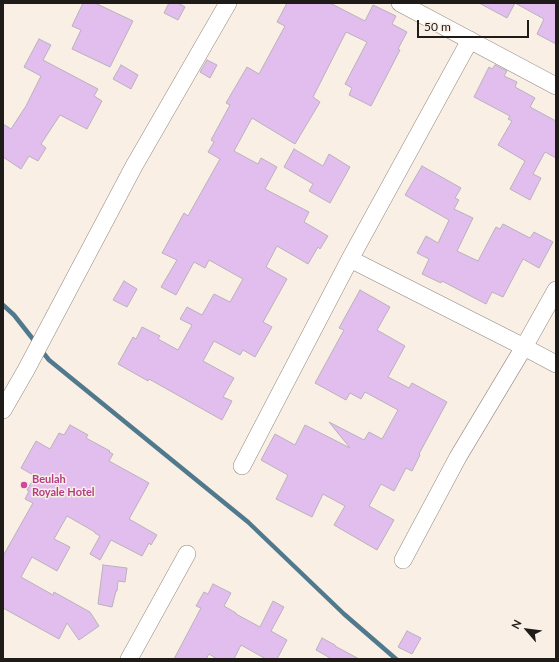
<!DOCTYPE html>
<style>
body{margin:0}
#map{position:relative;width:559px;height:662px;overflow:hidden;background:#f9efe5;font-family:Lato,sans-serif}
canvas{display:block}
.frame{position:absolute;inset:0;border:4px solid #1f1b18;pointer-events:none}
.north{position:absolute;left:507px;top:610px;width:40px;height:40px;-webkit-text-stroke:3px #f9efe5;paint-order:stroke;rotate:298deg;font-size:11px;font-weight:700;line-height:16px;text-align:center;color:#1f1b18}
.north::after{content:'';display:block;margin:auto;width:14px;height:18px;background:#1f1b18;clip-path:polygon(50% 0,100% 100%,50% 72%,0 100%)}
.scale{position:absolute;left:417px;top:20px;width:112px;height:18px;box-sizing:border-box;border:2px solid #1f1b18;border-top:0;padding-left:5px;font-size:12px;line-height:14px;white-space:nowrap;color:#1f1b18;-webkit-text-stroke:3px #f9efe5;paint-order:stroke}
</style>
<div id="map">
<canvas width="559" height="662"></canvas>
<div class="frame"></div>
<div class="north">N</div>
<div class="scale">50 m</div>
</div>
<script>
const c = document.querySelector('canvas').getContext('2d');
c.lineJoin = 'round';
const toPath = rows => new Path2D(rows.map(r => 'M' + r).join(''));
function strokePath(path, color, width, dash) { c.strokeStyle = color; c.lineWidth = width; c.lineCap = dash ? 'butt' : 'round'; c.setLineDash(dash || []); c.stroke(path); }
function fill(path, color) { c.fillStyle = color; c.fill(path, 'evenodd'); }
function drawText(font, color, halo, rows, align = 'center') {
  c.font = font + ' Lato,sans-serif'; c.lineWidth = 3; c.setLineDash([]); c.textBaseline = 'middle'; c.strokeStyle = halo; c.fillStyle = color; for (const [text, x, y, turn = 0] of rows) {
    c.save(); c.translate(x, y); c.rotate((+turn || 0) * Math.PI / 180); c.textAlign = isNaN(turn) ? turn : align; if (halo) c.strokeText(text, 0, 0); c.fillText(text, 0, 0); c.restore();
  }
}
const stream = toPath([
 [3,305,14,315,36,343],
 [41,350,49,360,248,522,344,614,396,659]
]);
const building = toPath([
 [83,3,95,3,133,21,110,67,72,49,81,30,72,26,83,3],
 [169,3,178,3,185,7,178,20,164,13,169,3],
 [287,3,330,3,365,21,373,5,396,16,392,24,407,32,398,49,400,50,371,106,349,95,352,88,345,84,367,42,346,32,313,97,320,102,295,144,252,118,234,151,258,164,261,158,277,167,265,189,309,212,304,222,328,236,320,249,318,247,308,264,277,246,266,267,287,279,263,322,272,327,255,357,243,350,240,355,214,341,203,361,234,378,223,397,232,401,222,420,149,379,148,381,118,364,133,337,136,339,142,327,160,336,158,339,178,350,192,325,180,319,187,307,202,315,214,294,230,302,243,279,209,260,205,268,194,262,176,295,161,287,177,260,162,253,184,213,188,216,220,159,208,152,214,142,211,140,230,105,226,103,247,67,259,74,285,26,277,22,287,3],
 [479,3,556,3,556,44,537,34,544,19,515,3,507,18,479,3],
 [39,39,51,45,43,60,98,89,94,96,102,101,87,129,60,115,41,144,46,148,38,161,29,156,21,169,3,157,3,124,11,129,26,106,41,76,24,67,39,39],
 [207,60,217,65,210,78,200,72,207,60],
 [121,65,138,75,131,89,113,79,121,65],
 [495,65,507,71,504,76,517,82,515,87,535,98,530,107,556,121,556,158,545,152,533,174,541,178,530,200,510,189,525,161,498,145,512,121,508,119,510,116,474,97,489,67,492,69,495,65],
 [294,149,323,166,329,154,350,167,330,203,309,191,313,184,284,167,294,149],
 [422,166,461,188,455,198,459,200,454,209,473,218,457,251,478,261,496,227,500,229,503,224,530,238,534,232,553,242,539,268,523,259,503,297,492,292,486,304,442,281,441,283,422,274,429,259,417,253,426,236,438,243,449,220,405,195,422,166],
 [124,281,137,289,127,307,113,300,124,281],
 [360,290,390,307,377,330,405,346,388,377,409,388,412,383,447,402,419,454,420,455,412,471,406,468,394,491,381,484,369,506,394,520,377,550,334,525,345,506,323,494,312,517,276,499,288,475,261,460,275,434,295,445,305,425,350,448,329,422,364,440,369,432,382,439,398,410,365,392,361,399,350,393,346,400,315,383,344,330,339,328,360,290],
 [70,425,88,435,86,438,110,451,109,452,113,454,109,461,149,483,129,519,157,535,151,545,149,543,142,556,111,540,100,560,90,554,100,536,95,533,95,532,67,516,54,539,70,547,57,571,32,557,21,577,53,595,54,592,90,612,99,626,79,640,67,623,59,639,3,608,3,556,33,503,25,499,29,491,27,490,35,476,21,468,36,441,50,449,59,433,64,435,70,425],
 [103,565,127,568,125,582,118,581,117,591,116,591,112,607,98,604,103,565],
 [213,584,231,593,224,606,236,613,236,614,260,627,273,601,284,607,271,631,287,640,277,659,266,659,241,645,234,659,217,659,209,654,206,659,174,659,201,608,196,606,204,592,208,594,213,584],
 [407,631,421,638,412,654,398,647,407,631],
 [322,638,335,645,335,646,359,659,332,659,316,650,322,638]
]);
const minor = toPath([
 [400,3,556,86],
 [350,259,524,347,556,364],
 [3,410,26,370,134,166,228,3],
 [242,466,350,259,470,40],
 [403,560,458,457,524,347,556,290],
 [129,659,187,554]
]);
const markers = [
 [24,485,4,"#d1479c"]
];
const hotelNames = [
 ["Beulah",32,479],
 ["Royale Hotel",32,492]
];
strokePath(stream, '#50798d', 4.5);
fill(building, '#e2beef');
strokePath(building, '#b8b1bb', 1);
strokePath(minor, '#91877f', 18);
strokePath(minor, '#fff', 17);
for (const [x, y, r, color] of markers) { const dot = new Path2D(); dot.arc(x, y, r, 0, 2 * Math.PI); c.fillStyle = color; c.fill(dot); strokePath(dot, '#f9efe5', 1.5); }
drawText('bold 11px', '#b23c85', '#f9efe5', hotelNames, 'left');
</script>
